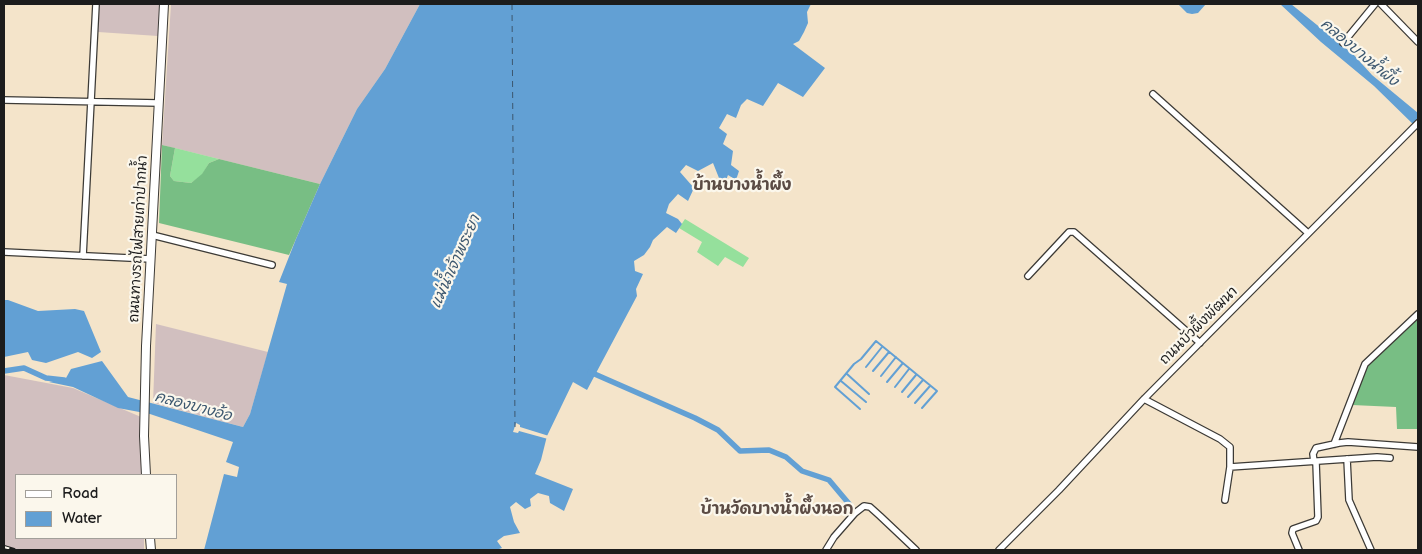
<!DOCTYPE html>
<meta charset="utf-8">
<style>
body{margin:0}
#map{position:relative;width:1422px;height:554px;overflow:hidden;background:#f4e4ca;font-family:"Balsamiq Sans",sans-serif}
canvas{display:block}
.frame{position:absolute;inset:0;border:5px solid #1c1c1c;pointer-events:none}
.legend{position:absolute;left:15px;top:474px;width:162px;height:65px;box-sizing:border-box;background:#fbf7ec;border:1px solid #a29f99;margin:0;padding:6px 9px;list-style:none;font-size:15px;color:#1c1c1c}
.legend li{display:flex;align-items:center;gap:10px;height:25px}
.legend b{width:25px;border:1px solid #a29f99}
</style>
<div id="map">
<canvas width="1422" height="554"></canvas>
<div class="frame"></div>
<ul class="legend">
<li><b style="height:6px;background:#fff"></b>Road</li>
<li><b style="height:14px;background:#62a0d4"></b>Water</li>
</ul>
</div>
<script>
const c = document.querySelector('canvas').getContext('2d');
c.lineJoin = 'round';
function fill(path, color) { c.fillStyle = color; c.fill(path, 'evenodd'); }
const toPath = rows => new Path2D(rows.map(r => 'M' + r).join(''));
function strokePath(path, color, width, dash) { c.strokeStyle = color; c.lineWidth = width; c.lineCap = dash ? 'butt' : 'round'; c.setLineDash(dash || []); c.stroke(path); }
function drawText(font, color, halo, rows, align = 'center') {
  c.font = font + ' "Balsamiq Sans","Playpen Sans Thai",sans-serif'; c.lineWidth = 4.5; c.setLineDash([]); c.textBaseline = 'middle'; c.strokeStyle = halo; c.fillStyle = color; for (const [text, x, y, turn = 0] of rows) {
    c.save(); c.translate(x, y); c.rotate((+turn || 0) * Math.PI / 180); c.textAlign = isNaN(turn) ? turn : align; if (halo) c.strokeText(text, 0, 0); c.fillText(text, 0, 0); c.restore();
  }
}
const industrial = toPath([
 [99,4,160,4,158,36,98,32],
 [171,4,420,4,385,69,357,109,320,184,162,145],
 [156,324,268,352,250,414,243,427,153,403],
 [4,375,73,388,141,417,142,475,16,475,16,538,144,538,144,550,4,550]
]);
const green = toPath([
 [175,148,219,159,209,163,202,175,191,183,174,181,170,176],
 [685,219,749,258,743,267,725,257,718,266,697,252,702,242,679,228]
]);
const forest = toPath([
 [162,145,175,148,170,176,174,181,191,183,202,174,209,163,219,159,320,184,289,255,159,223],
 [1418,316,1418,444,1418,429,1397,429,1396,407,1352,405,1366,367]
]);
const water = toPath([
 [420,4,822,4,811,4,807,12,808,23,804,32,799,41,793,44,825,68,803,97,778,83,763,106,747,99,741,105,736,118,727,114,719,128,727,134,723,144,733,151,731,165,739,171,736,180,728,175,723,188,713,163,698,171,686,165,680,172,694,188,688,201,678,194,669,204,666,213,678,219,682,224,676,233,667,227,653,240,650,247,644,255,634,261,635,271,643,274,636,289,637,296,587,390,573,382,547,436,541,460,535,474,573,489,564,511,550,503,549,496,538,493,530,499,531,506,525,509,516,502,510,507,514,522,520,533,504,536,497,541,502,548,496,550,204,550,224,474,237,477,239,467,226,462,233,442,150,414,118,408,73,387,49,382,66,378,71,369,102,361,128,397,243,427,250,414,287,284,279,282,296,239,320,184,357,109,385,69],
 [1178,4,1206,4,1198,13,1192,14,1187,13],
 [1280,4,1291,4,1353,54,1372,75,1418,113,1418,129,1374,86,1321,42],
 [4,300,8,300,38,311,75,309,84,311,101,352,92,358,78,352,46,363,32,360,28,352,4,357]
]);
const pier = toPath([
 [516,423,520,425,520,427,549,436,548,439,519,431,518,433,513,432]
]);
const stream = toPath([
 [866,367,882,347],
 [873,371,889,352],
 [847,374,869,394],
 [881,376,896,357],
 [841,381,866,402],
 [887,382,903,363],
 [895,387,909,369],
 [902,392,916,375],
 [908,397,923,380],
 [915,403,930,386],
 [860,409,835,387,854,364,861,359,876,341,937,391,922,408]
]);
const canal = toPath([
 [4,371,24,368,46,378,64,380],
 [590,372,695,418,718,430,740,451,769,450,786,457,802,471,829,480,850,505]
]);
const ferry = toPath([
 [512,4,515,427]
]);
const minor = toPath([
 [1381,4,1418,42],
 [1343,43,1375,4],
 [1153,94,1308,233],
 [4,100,159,103],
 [152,235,272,265],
 [4,252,151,259],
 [83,256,96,4],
 [1028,276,1069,232,1074,232,1200,343],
 [1144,399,1220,439,1230,447,1230,467,1225,500],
 [1334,444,1365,364,1418,314],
 [1347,459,1349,500,1371,550],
 [1314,462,1313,454,1316,448,1339,443,1348,442,1418,447],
 [1230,467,1377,457,1390,458],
 [826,550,834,537,855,513,864,506,870,507,880,516,916,550],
 [999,550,1059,490,1144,399,1418,123],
 [1299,550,1292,533,1293,529,1316,521,1318,517,1316,462]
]);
const secondary = toPath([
 [146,475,144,436,146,346,164,4],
 [150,538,151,550]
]);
const rail = toPath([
 [4,547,14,550]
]);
const streetNames = [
 ["ถนนทางรถไฟสายเก่าปากน้ำ",139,239,-87],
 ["ถนนบัวผึ้งพัฒนา",1199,326,-45]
];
const waterNames = [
 ["คลองบางน้ำผึ้ง",1359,53,40],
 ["แม่น้ำเจ้าพระยา",456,262,-66],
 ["คลองบางอ้อ",193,407,15]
];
const quarterNames = [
 ["บ้านบางน้ำผึ้ง",742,186],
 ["บ้านวัดบางน้ำผึ้งนอก",777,510]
];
fill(industrial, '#d1bfbf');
fill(green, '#95e09c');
fill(forest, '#78be84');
fill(water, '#62a0d4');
fill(pier, '#f4e4ca');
strokePath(stream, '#62a0d4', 2);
strokePath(canal, '#62a0d4', 5.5);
strokePath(ferry, '#3c576f', 1, [6, 5]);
strokePath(minor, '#3c3a36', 8);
strokePath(secondary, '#3c3a36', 10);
strokePath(minor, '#fff', 5.5);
strokePath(secondary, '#fff', 8);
strokePath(rail, '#1c1c1c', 4);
strokePath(rail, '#fbf7ec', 2, [5.5]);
drawText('14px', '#1c1c1c', '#fbf7ec', streetNames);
drawText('italic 15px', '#3c576f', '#fbf7ec', waterNames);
drawText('bold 16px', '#5b4b44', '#fbf7ec', quarterNames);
</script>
